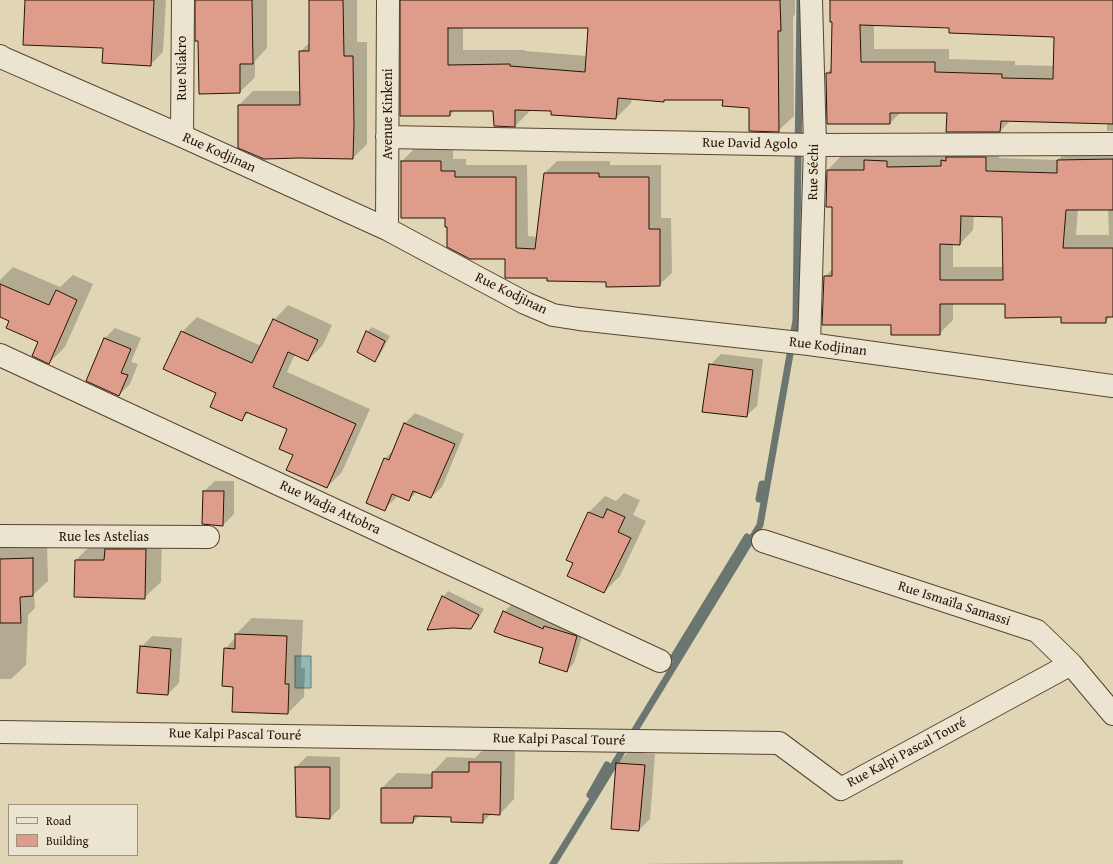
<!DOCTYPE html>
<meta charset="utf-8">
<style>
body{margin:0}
#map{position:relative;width:1113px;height:864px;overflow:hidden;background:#e0d6b6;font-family:"Gentium Book Plus",serif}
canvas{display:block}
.legend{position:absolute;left:8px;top:804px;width:130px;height:52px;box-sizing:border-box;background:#ebe4d0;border:1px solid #9e907f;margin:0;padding:5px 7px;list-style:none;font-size:12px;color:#2a1305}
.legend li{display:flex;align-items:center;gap:8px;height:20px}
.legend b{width:20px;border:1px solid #9e907f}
</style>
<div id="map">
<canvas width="1113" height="864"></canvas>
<ul class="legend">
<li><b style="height:5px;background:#ebe4d0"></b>Road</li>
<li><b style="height:11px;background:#dd9d8a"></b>Building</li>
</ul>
</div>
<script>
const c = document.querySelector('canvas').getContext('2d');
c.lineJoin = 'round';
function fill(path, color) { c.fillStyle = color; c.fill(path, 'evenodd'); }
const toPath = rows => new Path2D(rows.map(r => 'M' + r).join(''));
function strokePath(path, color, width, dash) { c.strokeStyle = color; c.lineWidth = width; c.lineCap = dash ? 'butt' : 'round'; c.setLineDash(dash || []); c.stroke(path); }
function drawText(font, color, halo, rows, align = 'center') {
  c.font = font + ' "Gentium Book Plus",serif'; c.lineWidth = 4; c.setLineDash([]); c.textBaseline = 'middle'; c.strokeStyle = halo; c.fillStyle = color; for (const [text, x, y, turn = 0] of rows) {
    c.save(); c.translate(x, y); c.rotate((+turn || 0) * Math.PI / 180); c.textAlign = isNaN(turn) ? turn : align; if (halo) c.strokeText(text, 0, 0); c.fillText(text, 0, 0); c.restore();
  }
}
const water = toPath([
 [295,656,311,656,311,688,295,688,295,656]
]);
const shadow = toPath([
 [26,0,166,0,163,52,150,65,104,47],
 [196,0,267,0,267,48,255,61,255,77,240,92,199,40],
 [310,0,357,0,357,42,367,42,367,144,353,158,239,105,253,91,300,91,300,52,310,42],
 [401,0,795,0,795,14,793,17,794,116,778,131,750,108,724,99,632,98,631,103,616,118,553,110,530,109,530,111,515,126,494,110,455,110,450,115],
 [463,27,589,27,587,56,525,51,525,50,463,50],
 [831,0,1113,0,1113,131,1107,131,1107,122,1011,120,1000,131,948,112,901,112,890,123,827,73,832,67,833,21],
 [874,24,950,27,1055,36,1054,66,1015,65,1015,61,949,59,949,49,874,49],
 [1000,144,999,158,1058,160,1071,147,1113,146,1113,316,1111,316,1105,322,1062,316,1006,303,953,303,953,320,939,334,892,324,825,277,833,268,833,206,828,170,841,156,870,156,879,147],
 [1078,209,1108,209,1109,235,1076,235],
 [974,215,1003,216,1004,267,953,267,953,244,960,244,973,230],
 [414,149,453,149,453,159,466,159,466,165,527,165,528,236,537,237,545,173,557,161,610,161,610,165,661,165,661,218,671,218,672,273,659,285,548,277,506,258,448,226,446,217,402,161],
 [13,267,60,287,73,275,93,284,65,347,49,363,39,342,11,320,0,315,0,280],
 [288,305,332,325,323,345,308,360,295,354,287,372,370,409,342,472,327,487,294,455,289,429,249,412,242,419,217,393,182,332,197,317,261,346,274,320],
 [372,327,390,336,380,355,375,360,367,332],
 [115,328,141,338,131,362,138,364,130,384,119,395,105,338],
 [721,354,763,359,757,406,746,416,710,365],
 [415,413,464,434,442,487,431,497,417,492,409,499,397,495,395,499,384,509,385,459,394,449,405,423],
 [215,481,234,481,234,514,223,525,204,491],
 [624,493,640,500,633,515,646,521,620,576,604,592,574,562,567,559,589,512,605,496,616,501],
 [162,533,161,582,144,598,76,560,92,544],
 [47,544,48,581,34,594,35,608,28,615,26,665,11,679,0,679,0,545],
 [448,591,484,609,476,622,470,628,443,597],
 [512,604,584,629,574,663,567,671,544,647,504,612],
 [252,618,303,620,301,668,305,668,304,697,288,713,234,686,225,649,236,637,236,634],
 [152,636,182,638,179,683,168,694,141,647],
 [485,748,515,748,514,799,500,814,491,814,483,822,452,816,420,815,413,822,382,788,397,773,433,774,433,772,447,757,475,758],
 [628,752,655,754,650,819,639,830,612,828,617,763],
 [307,756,340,757,340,808,330,818,296,767],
 [903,860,903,864,637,864,638,864]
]);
const stream = toPath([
 [759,499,762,484],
 [673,658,747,537],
 [590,795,607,765],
 [553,864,571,835,760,525,796,320,800,0]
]);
const building = toPath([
 [25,0,154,0,151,66,102,63,103,48,23,45,25,0],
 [195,0,252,0,253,64,240,64,240,93,199,94,198,41,195,41,195,0],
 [309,0,343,0,344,56,353,56,354,125,353,159,299,158,264,159,238,148,238,105,300,105,299,51,309,51,309,0],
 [400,0,780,0,781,31,778,31,779,132,749,131,749,108,722,106,723,100,664,100,664,102,618,98,616,119,551,115,551,111,515,110,515,127,494,126,493,111,450,111,450,116,400,116,400,0],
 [448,28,588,28,585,72,510,66,510,64,448,65,448,28],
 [830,0,1113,0,1113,124,1001,121,1000,132,946,132,947,113,890,113,890,124,827,124,826,73,831,73,832,22,830,22,830,0],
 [860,25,949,28,949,33,1054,37,1053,79,1002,78,1002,74,935,72,935,62,861,62,860,25],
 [946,157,986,157,986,171,1057,173,1057,160,1113,159,1113,210,1066,210,1063,248,1113,248,1113,317,1106,317,1106,323,1061,323,1061,317,1005,318,1005,304,940,304,940,335,891,335,891,325,822,325,824,276,832,276,832,207,826,207,827,170,864,170,864,160,887,161,887,167,941,166,941,160,946,161,946,157],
 [961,216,1002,217,1003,280,940,280,940,244,960,245,961,216],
 [401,161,441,161,441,171,455,171,455,177,516,177,516,248,535,249,544,173,599,173,599,177,649,177,649,229,660,229,660,286,606,287,606,282,547,281,547,278,505,278,505,259,470,259,447,247,447,227,445,227,445,218,401,218,401,161],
 [0,284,49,305,56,290,77,300,49,364,32,356,38,342,6,328,9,321,0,317,0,284],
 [273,319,318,340,308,361,288,352,273,387,356,424,327,488,286,470,293,455,279,449,287,429,246,412,242,421,210,407,216,393,163,369,181,331,252,363,273,319],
 [366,331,385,341,375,362,357,352,366,331],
 [104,338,131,349,121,373,128,375,119,396,86,381,104,338],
 [709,364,753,370,747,417,702,412,709,364],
 [404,423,455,444,431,498,413,491,409,501,392,494,385,511,366,503,384,458,389,460,404,423],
 [203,491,224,491,223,526,202,524,203,491],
 [607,509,625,517,618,532,631,538,604,593,567,576,573,563,566,560,588,512,603,518,607,509],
 [105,549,146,549,145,599,74,597,75,560,104,560,105,549],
 [33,558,33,596,20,597,21,623,0,623,0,559,33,558],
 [442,596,479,615,471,629,453,628,427,630,442,596],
 [503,611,543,629,544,626,577,636,567,672,539,663,543,648,504,636,494,632,503,611],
 [235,634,287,636,285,684,289,684,288,714,232,712,233,687,222,686,224,648,235,649,235,634],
 [140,646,171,649,168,695,137,693,140,646],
 [469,762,501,762,500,815,483,814,483,823,451,822,451,817,414,816,413,823,381,823,381,788,432,788,432,772,469,772,469,762],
 [616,763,645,765,639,831,611,829,616,763],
 [295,767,330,767,330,819,296,817,295,767]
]);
const street = toPath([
 [0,56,3,58,182,136,387,229,525,303,553,315,579,319,809,344,1113,386],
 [182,136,183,0],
 [387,137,815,145,1113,144],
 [387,229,388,0],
 [809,344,815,145,811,0],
 [0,355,660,661],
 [0,536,208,537],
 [763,541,1037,631,1071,664,1113,714],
 [0,732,779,743,841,789,1071,664]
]);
const streetNames = [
 ["Rue Niakro",182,68,-90],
 ["Avenue Kinkeni",388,114,-90],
 ["Rue David Agolo",750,144,1],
 ["Rue Kodjinan",219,153,24],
 ["Rue Séchi",814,172,-89],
 ["Rue Kodjinan",511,294,26],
 ["Rue Kodjinan",828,347,7],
 ["Rue Wadja Attobra",330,508,25],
 ["Rue les Astelias",104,537],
 ["Rue Ismaïla Samassi",954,604,18],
 ["Rue Kalpi Pascal Touré",235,735,1],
 ["Rue Kalpi Pascal Touré",559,740,1],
 ["Rue Kalpi Pascal Touré",907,753,-28]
];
fill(water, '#95b8b5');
strokePath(water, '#6a766f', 1);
fill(shadow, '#0003');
strokePath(stream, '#6a766f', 7);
fill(building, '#dd9d8a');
strokePath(building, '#2a1305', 1);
strokePath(street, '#584431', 24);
strokePath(street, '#ebe4d0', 22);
drawText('14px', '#2a1305', '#ebe4d0', streetNames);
</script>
